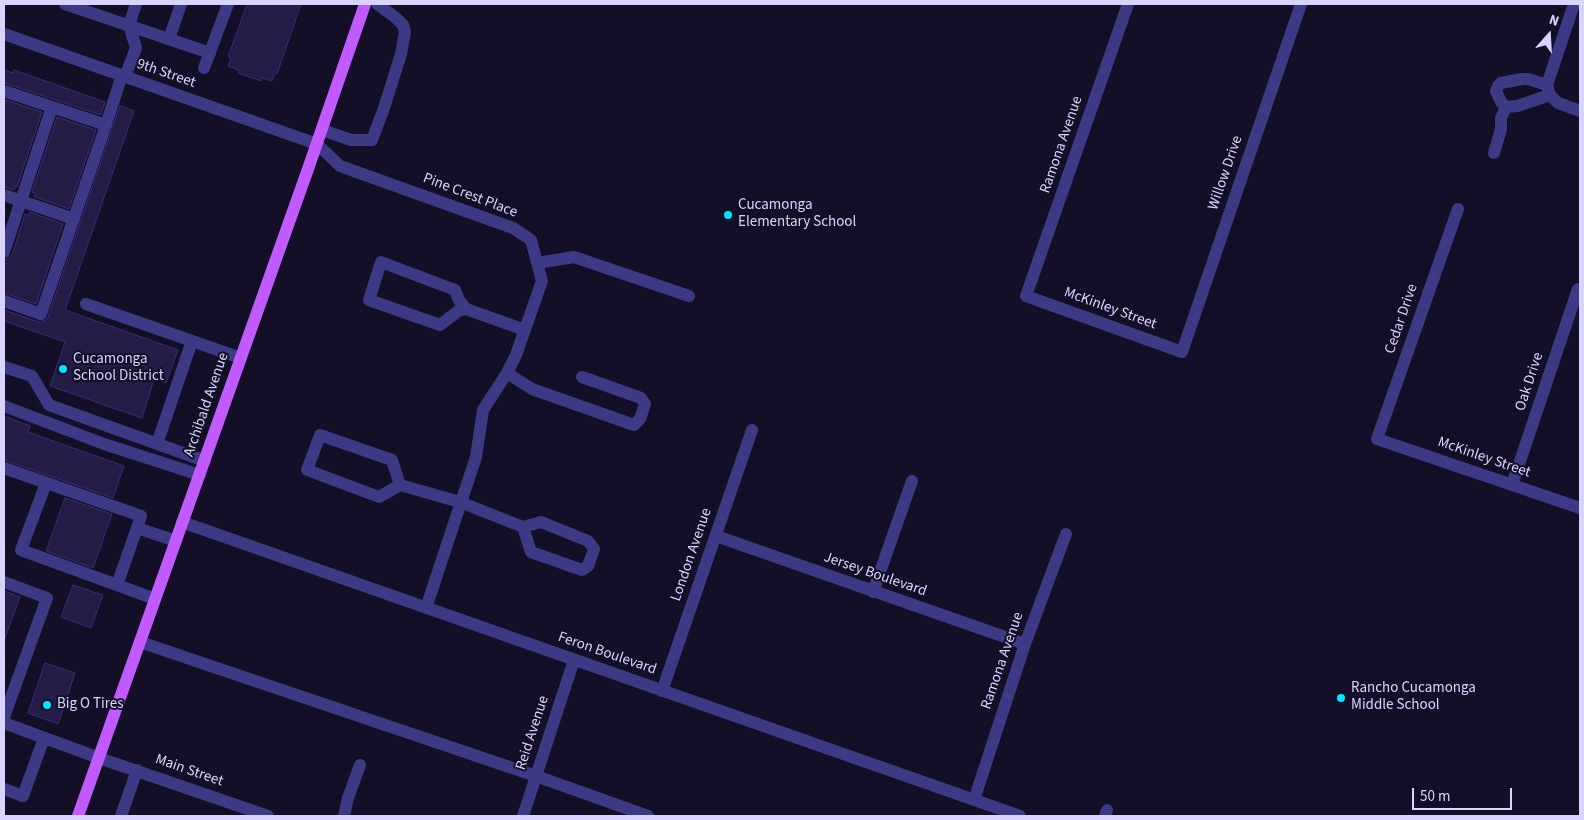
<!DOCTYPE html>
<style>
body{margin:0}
#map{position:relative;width:1584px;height:820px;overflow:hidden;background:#130f26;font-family:"Source Sans 3",sans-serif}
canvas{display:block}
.frame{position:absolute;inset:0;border:5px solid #d9d4ff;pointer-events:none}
.north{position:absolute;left:1524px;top:10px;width:50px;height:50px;-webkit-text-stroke:4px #130f26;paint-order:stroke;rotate:19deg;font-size:14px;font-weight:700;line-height:20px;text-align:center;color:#d9d4ff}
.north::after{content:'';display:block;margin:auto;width:18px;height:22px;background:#d9d4ff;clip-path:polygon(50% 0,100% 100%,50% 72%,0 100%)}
.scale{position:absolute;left:1412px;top:788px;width:100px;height:22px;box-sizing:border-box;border:2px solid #d9d4ff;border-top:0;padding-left:6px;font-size:15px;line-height:18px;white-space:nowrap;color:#d9d4ff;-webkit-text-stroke:4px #130f26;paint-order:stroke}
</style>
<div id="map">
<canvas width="1584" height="820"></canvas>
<div class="frame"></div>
<div class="north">N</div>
<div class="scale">50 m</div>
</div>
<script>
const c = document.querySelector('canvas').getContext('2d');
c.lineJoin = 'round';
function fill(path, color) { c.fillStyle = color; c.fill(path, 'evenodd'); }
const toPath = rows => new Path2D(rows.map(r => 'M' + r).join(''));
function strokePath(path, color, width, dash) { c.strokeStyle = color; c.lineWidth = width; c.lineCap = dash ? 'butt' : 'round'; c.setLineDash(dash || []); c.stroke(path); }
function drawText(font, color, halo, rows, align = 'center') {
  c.font = font + ' "Source Sans 3",sans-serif'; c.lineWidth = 4; c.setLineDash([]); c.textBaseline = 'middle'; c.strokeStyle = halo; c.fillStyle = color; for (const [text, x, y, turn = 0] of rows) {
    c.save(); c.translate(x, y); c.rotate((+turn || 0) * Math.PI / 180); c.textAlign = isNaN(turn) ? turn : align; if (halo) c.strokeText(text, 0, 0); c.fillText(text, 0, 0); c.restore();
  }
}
const building = toPath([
 [247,4,301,4,277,74,275,73,272,81,262,78,261,81,238,73,239,70,228,66,231,58,228,57,247,4],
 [4,70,13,73,14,70,105,102,101,115,4,83,4,70],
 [6,100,42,112,17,187,16,186,14,190,4,187,4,108,6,100],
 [120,106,134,111,65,310,178,350,166,383,154,379,142,418,50,386,65,342,4,321,4,310,39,322,46,320,48,317,120,106],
 [57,117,96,130,69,209,35,197,35,193,32,192,57,117],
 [30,212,63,224,36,304,4,293,4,260,9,258,12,255,25,214,29,215,30,212],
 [4,416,30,426,28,432,124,466,113,498,4,460,4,416],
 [65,498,112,514,93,568,46,551,65,498],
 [73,585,103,595,91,628,61,617,73,585],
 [4,591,20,597,5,638,4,638,4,591],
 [45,663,75,673,58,724,28,713,45,663]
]);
const minor = toPath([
 [65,4,210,53],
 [1128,4,1026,296,1182,352,1301,4],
 [1574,4,1547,85,1550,95,1558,103,1580,111],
 [4,34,317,144,340,166,513,228,531,240,542,281,516,355,507,373,483,410,476,457,426,608],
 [169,39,181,4],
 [204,68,228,4],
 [125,77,136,48,129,25,136,4],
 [1547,85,1528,79,1522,79,1501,83,1498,86,1496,91,1501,102,1506,107,1517,106,1550,95],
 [4,91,106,125,122,75],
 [322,130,351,140,372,140,384,108,401,54,405,32,403,25,395,17,377,4],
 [1494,153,1501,129,1501,118,1506,107],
 [4,195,74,219],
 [1458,209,1377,439,1580,508],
 [4,252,52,107],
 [537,263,574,257,689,296],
 [4,301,41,314,106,125],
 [86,304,192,341],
 [466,309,458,311,440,325,369,300,381,262,455,290,459,300,466,309,525,330],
 [4,367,32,376,49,405,205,461],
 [507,373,532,389,634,425,640,419,645,404,641,398,582,377],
 [4,406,104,444,200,475],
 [157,444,192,341,241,358],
 [4,468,141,516,137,528,176,541],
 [46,483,21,550,117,585],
 [400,485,379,497,307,470,320,435,392,460,400,485,460,502,523,527,541,522,588,541,594,549,588,566,582,570,531,552,523,527],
 [1512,485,1578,289],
 [182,522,1020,816],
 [137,528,117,585,155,599],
 [716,536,1025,644],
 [4,582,47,598,4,717],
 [873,592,912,481],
 [140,642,536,776,648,816],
 [662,691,752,430],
 [4,723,99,758,268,816],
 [4,789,23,796,44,738],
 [974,800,1025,644,1066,534],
 [121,816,137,770],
 [344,816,348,798,360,765],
 [523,816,574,660],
 [1105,816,1107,810]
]);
const major = toPath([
 [78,816,308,169,365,4]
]);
const markers = [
 [728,215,5,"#00e5ff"],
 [63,369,5,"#00e5ff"],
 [1341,698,5,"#00e5ff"],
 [47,705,5,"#00e5ff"]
];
const streetNames = [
 ["9th Street",166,74,19],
 ["Ramona Avenue",1062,145,-71],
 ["Willow Drive",1226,173,-71],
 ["Pine Crest Place",470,196,21],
 ["McKinley Street",1110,309,20],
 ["Cedar Drive",1402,319,-71],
 ["Oak Drive",1530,382,-72],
 ["Archibald Avenue",207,405,-71],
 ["McKinley Street",1484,458,19],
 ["London Avenue",692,555,-71],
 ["Jersey Boulevard",875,575,19],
 ["Feron Boulevard",607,654,19],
 ["Ramona Avenue",1003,661,-71],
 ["Reid Avenue",533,733,-72],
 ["Main Street",189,771,19]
];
const poiNames = [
 ["Cucamonga",738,206],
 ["Elementary School",738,223],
 ["Cucamonga",73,360],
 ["School District",73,377],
 ["Rancho Cucamonga",1351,689],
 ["Middle School",1351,706],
 ["Big O Tires",57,705]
];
fill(building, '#241b47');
strokePath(building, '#3b2d73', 1);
strokePath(minor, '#3d3a85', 12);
strokePath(major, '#c25bff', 12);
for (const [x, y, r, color] of markers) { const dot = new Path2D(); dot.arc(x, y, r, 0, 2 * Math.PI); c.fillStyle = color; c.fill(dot); strokePath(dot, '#130f26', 2); }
drawText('15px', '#d9d4ff', '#130f26', streetNames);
drawText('15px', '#d9d4ff', '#130f26', poiNames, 'left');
</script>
